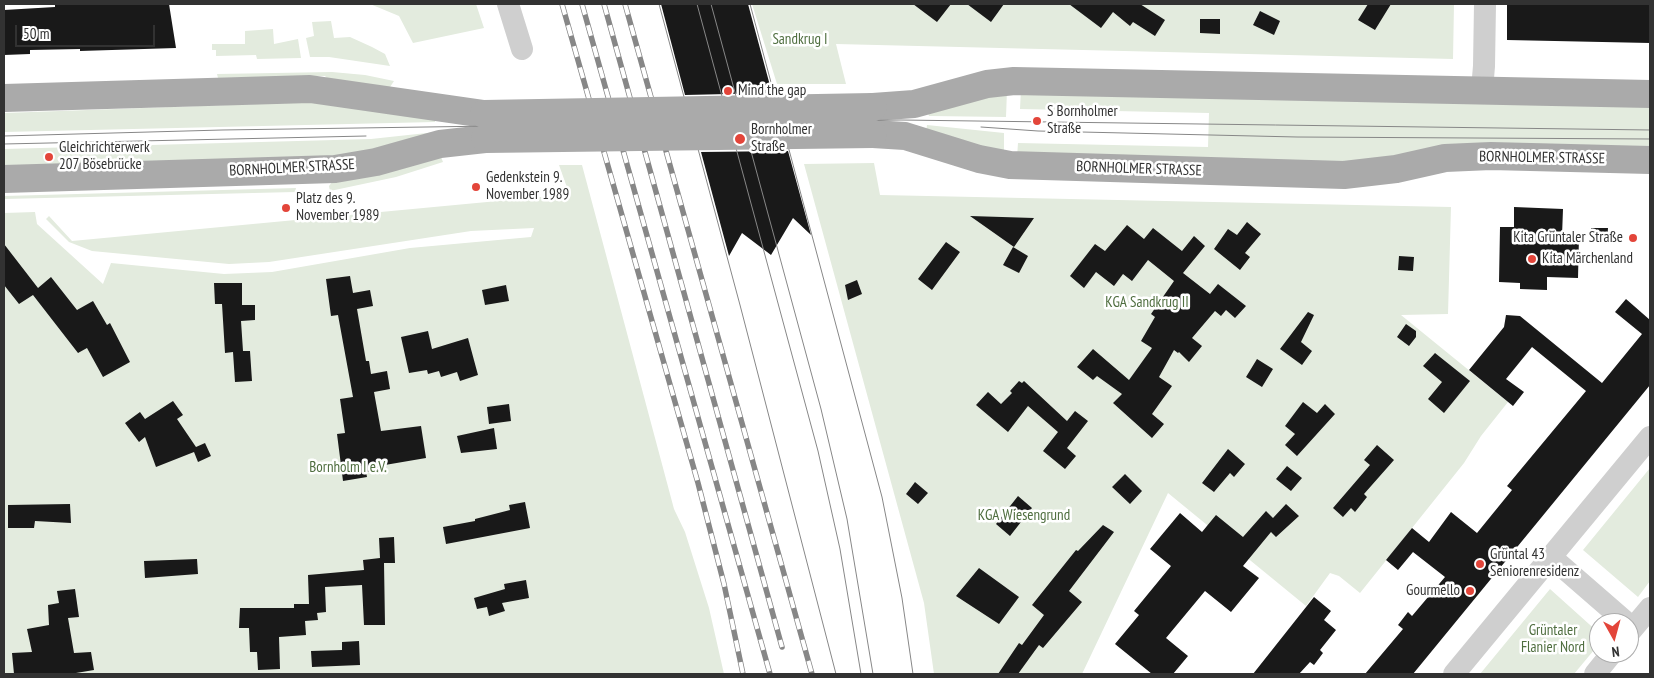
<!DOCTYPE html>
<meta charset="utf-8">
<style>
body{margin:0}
#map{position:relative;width:1654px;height:678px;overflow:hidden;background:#fff;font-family:"PT Sans Narrow",sans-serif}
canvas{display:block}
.frame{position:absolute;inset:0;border:5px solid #323232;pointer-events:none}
.north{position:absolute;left:1589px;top:613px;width:50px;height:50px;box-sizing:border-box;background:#fff;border:1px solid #adadad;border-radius:50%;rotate:173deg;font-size:14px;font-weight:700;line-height:20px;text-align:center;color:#323232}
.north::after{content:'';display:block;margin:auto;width:18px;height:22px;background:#e3453a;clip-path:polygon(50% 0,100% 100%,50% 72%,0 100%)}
.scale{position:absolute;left:15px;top:25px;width:140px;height:22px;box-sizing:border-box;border:2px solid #323232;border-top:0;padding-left:6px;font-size:15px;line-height:18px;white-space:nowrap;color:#323232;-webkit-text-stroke:4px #fff;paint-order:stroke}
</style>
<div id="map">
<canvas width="1654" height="678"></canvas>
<div class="frame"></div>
<div class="north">N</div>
<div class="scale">50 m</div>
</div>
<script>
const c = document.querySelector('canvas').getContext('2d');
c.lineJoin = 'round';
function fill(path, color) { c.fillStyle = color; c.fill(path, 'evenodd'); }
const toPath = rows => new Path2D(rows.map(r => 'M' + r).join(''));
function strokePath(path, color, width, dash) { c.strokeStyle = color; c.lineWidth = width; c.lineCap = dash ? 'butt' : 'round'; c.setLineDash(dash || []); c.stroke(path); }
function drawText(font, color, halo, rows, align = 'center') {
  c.font = font + ' "PT Sans Narrow",sans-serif'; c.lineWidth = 5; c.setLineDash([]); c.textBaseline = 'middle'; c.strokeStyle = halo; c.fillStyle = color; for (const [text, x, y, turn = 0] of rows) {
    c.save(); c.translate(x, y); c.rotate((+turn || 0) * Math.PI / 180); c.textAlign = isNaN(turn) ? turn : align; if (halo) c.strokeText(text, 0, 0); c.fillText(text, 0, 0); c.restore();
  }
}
const green = toPath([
 [370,4,476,4,484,28,413,43,399,16],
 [752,4,1454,4,1453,59,836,44,846,84,777,84],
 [331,21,334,38,350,37,372,47,385,54,390,66,329,57,310,57,306,38,314,36,312,22],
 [273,29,274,44,298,39,301,58,257,59,256,55,216,56,216,50,212,50,212,44,245,44,245,31],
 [332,72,365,75,394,81,388,90,333,85,325,76,218,78,217,74],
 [1021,89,1650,104,1650,148,1378,163,1017,157,1018,143,1208,147,1209,113,1020,109],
 [1007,90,1006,117,929,116,927,110],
 [311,102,435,119,435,122,4,132,4,113],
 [927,125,1004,133,1004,155,926,132],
 [436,132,355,155,4,168,4,149,371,139],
 [441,157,443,162,396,177,330,191,329,186,336,177],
 [874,163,880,195,1451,207,1448,314,1401,315,1508,402,1481,436,1464,463,1360,593,1339,576,1330,573,1306,606,1168,493,1082,674,934,674,924,603,804,164],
 [559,165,582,165,674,509,685,532,709,608,724,674,4,674,4,213,35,212,37,224,103,284,111,263,224,274,272,272,410,248,531,237,534,228,471,231,269,262,229,264,92,251,69,242,46,219,49,216,72,241,551,196,553,185,563,196,570,196],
 [296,188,295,192,4,199,4,196],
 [1650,468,1650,581,1638,597,1583,550],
 [1550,589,1599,633,1599,644,1574,674,1480,674]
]);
const building = toPath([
 [55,4,169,4,176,48,80,51,80,49,30,50,30,54,4,55,4,10,55,7],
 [661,4,748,4,772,93,685,95],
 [913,4,951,4,937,22],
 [967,4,1004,4,991,22],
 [1069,4,1140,4,1165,20,1155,36,1133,22,1130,26,1113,12,1101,28],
 [1368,4,1391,4,1375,30,1358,20],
 [1507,4,1650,5,1650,43,1507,40],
 [1260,11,1280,21,1274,35,1253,25],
 [1200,19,1220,19,1220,34,1200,33],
 [788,151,811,235,793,218,771,255,742,233,729,256,701,152],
 [1514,207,1563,209,1562,236,1579,236,1578,278,1547,277,1547,290,1520,289,1520,283,1499,282,1500,227,1514,227],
 [970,216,1034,218,1014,247],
 [1247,222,1261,234,1245,253,1250,257,1240,270,1214,249,1228,229,1237,235],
 [1127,225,1144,239,1153,228,1182,251,1194,236,1205,246,1183,273,1210,294,1218,284,1246,306,1235,318,1226,310,1221,316,1215,311,1192,338,1202,346,1189,362,1179,352,1178,353,1174,350,1159,377,1172,386,1152,414,1164,424,1152,438,1113,403,1122,394,1097,376,1093,380,1077,367,1093,349,1129,380,1152,348,1141,341,1155,317,1151,314,1174,281,1148,260,1132,281,1123,274,1114,286,1096,272,1084,288,1070,276,1095,244,1105,251],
 [1591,228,1608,228,1607,243,1591,243],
 [946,242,960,252,932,290,918,279],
 [4,244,38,288,51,277,77,310,93,301,107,325,110,323,130,362,103,377,87,348,78,353,33,295,19,304,4,285],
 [1013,247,1028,256,1019,273,1003,265],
 [1399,256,1414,257,1413,271,1398,270],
 [350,276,353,293,370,290,373,306,357,309,366,361,369,361,371,374,387,371,390,389,374,392,381,431,421,426,426,458,379,466,380,470,366,472,367,477,343,481,337,434,345,433,340,399,353,397,338,315,331,316,326,279],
 [857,280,862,294,848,300,845,285],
 [214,283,242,283,242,305,255,305,255,320,241,321,243,351,250,351,252,381,235,382,233,352,225,353,222,304,215,304],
 [506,285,509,301,485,305,482,290],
 [1626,299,1650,320,1650,385,1413,674,1365,674,1403,629,1398,625,1408,612,1412,616,1445,577,1413,552,1398,570,1386,560,1412,528,1429,542,1451,512,1477,533,1512,490,1507,486,1586,391,1532,347,1506,379,1524,392,1513,406,1469,370,1504,327,1506,315,1520,316,1602,383,1642,334,1615,312],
 [1308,312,1314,315,1301,342,1312,351,1302,365,1280,349],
 [1406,324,1416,331,1416,337,1409,346,1397,337],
 [428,331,432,349,468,338,478,375,460,381,457,372,441,377,439,371,428,374,427,370,409,373,401,337],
 [1435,353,1470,381,1444,413,1428,399,1442,382,1423,366],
 [1257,359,1273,369,1262,387,1246,377],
 [1019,381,1022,383,1024,381,1067,421,1075,411,1088,421,1067,448,1076,456,1065,469,1043,451,1058,432,1028,406,1008,432,976,405,988,392,1001,404,1012,393,1010,391],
 [173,401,183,415,177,419,196,447,205,443,211,456,198,462,194,452,156,467,145,437,139,442,125,423,140,412,145,419],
 [1303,402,1317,413,1325,404,1335,414,1297,456,1285,445,1295,434,1285,426],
 [509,404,511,421,489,424,487,407],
 [494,428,497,449,461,453,457,436],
 [1377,445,1394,460,1364,494,1367,497,1355,512,1351,508,1343,517,1333,508,1370,465,1364,460],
 [1228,449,1245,464,1234,477,1230,473,1214,492,1202,483],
 [1287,466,1302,478,1291,491,1276,479],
 [1125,474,1142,491,1130,504,1112,487],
 [915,482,928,493,918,504,906,494],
 [1018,496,1032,508,1010,536,996,524],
 [525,502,530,528,446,544,443,527,475,521,475,519,510,510,509,505],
 [70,504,71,523,35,521,34,528,8,528,8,505],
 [1286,504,1299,516,1276,537,1271,532,1243,566,1259,578,1231,612,1205,591,1166,638,1188,656,1173,674,1152,674,1115,644,1139,615,1134,611,1171,566,1150,549,1180,513,1202,532,1216,515,1243,537,1266,511,1273,518],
 [1103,525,1114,532,1069,591,1082,602,1043,648,1039,645,1018,674,998,674,1019,643,1022,645,1044,615,1032,605,1076,550,1078,551],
 [394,537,395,563,384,563,385,625,364,625,362,585,325,587,326,612,317,613,318,620,305,621,306,635,279,637,280,669,258,670,257,652,250,652,249,628,239,628,240,608,294,608,294,604,309,604,308,575,364,570,363,560,380,558,379,538],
 [197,559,198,574,145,578,144,561],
 [979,568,1019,597,999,624,956,596],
 [526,580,529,598,502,603,505,611,489,616,487,607,477,609,474,598,505,589,504,584],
 [75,589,79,617,68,618,74,653,91,652,94,670,70,674,14,674,12,653,32,652,27,629,49,625,48,605,59,603,57,591],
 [1314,597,1331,611,1324,620,1336,630,1320,650,1323,653,1314,665,1310,662,1299,674,1253,674],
 [359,641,360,665,312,667,311,651,342,650,342,642]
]);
const minor = toPath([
 [508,4,522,49],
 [1482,90,1484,66,1485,4],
 [1551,557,1627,623],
 [1629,633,1650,608],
 [1454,674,1650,437],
 [1595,674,1612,653]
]);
const primary = toPath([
 [4,98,310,89,484,114],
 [873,107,914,104,987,84,1014,81,1650,94],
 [873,134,905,136,979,159,1010,165,1344,175,1396,169,1445,158,1491,156,1650,160],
 [4,179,335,169,376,162,440,144,485,139]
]);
const tram = toPath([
 [659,4,740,305,836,674],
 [697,4,818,451,840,549,861,674],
 [711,4,821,409,847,519,873,674],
 [750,4,882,497,902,598,913,674],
 [981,127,1038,131,1297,137,1650,139],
 [4,136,222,130,901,120,1650,130],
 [4,144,366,136]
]);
const rail = toPath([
 [562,4,698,483,724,584,743,674],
 [582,4,770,674],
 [604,4,782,647],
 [625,4,812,674]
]);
const primaryBridge = toPath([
 [484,114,873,107],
 [485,139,873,134]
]);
const markers = [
 [728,91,5,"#e3453a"],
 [1037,121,5,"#e3453a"],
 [740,139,6,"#e3453a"],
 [49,157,5,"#e3453a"],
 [476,187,5,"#e3453a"],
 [286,208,5,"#e3453a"],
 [1633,238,5,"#e3453a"],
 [1532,259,5,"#e3453a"],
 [1480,564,5,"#e3453a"],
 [1470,591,5,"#e3453a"]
];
const parkNames = [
 ["Sandkrug I",800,40],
 ["KGA Sandkrug II",1147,303],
 ["Bornholm I e.V.",348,468],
 ["KGA Wiesengrund",1024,516],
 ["Grüntaler",1553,631],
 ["Flanier Nord",1553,648]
];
const poiNames = [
 ["Mind the gap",738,91],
 ["S Bornholmer",1047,112],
 ["Straße",1047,129],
 ["Bornholmer",751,130],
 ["Straße",751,147],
 ["Gleichrichterwerk",59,148],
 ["207 Bösebrücke",59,165],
 ["Gedenkstein 9.",486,178],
 ["November 1989",486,195],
 ["Platz des 9.",296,199],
 ["November 1989",296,216],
 ["Kita Grüntaler Straße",1623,238,"right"],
 ["Kita Märchenland",1542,259],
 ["Grüntal 43",1490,555],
 ["Seniorenresidenz",1490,572],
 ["Gourmello",1460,591,"right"]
];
const streetNames = [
 ["BORNHOLMER STRASSE",1542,158,1],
 ["BORNHOLMER STRASSE",292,168,-3],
 ["BORNHOLMER STRASSE",1139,169,2]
];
fill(green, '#e3ebde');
fill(building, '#191919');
strokePath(minor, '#cfcfcf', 22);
strokePath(primary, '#aaa', 28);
strokePath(tram, '#878787', 1);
strokePath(rail, '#878787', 5.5);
strokePath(rail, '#fff', 4, [11]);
strokePath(primaryBridge, '#aaa', 28);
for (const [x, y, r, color] of markers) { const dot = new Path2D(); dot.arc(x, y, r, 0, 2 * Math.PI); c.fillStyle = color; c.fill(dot); strokePath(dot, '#fff', 2); }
drawText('15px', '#4f6e3f', '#fff', parkNames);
drawText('15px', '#323232', '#fff', poiNames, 'left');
drawText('15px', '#323232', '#fff', streetNames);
</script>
